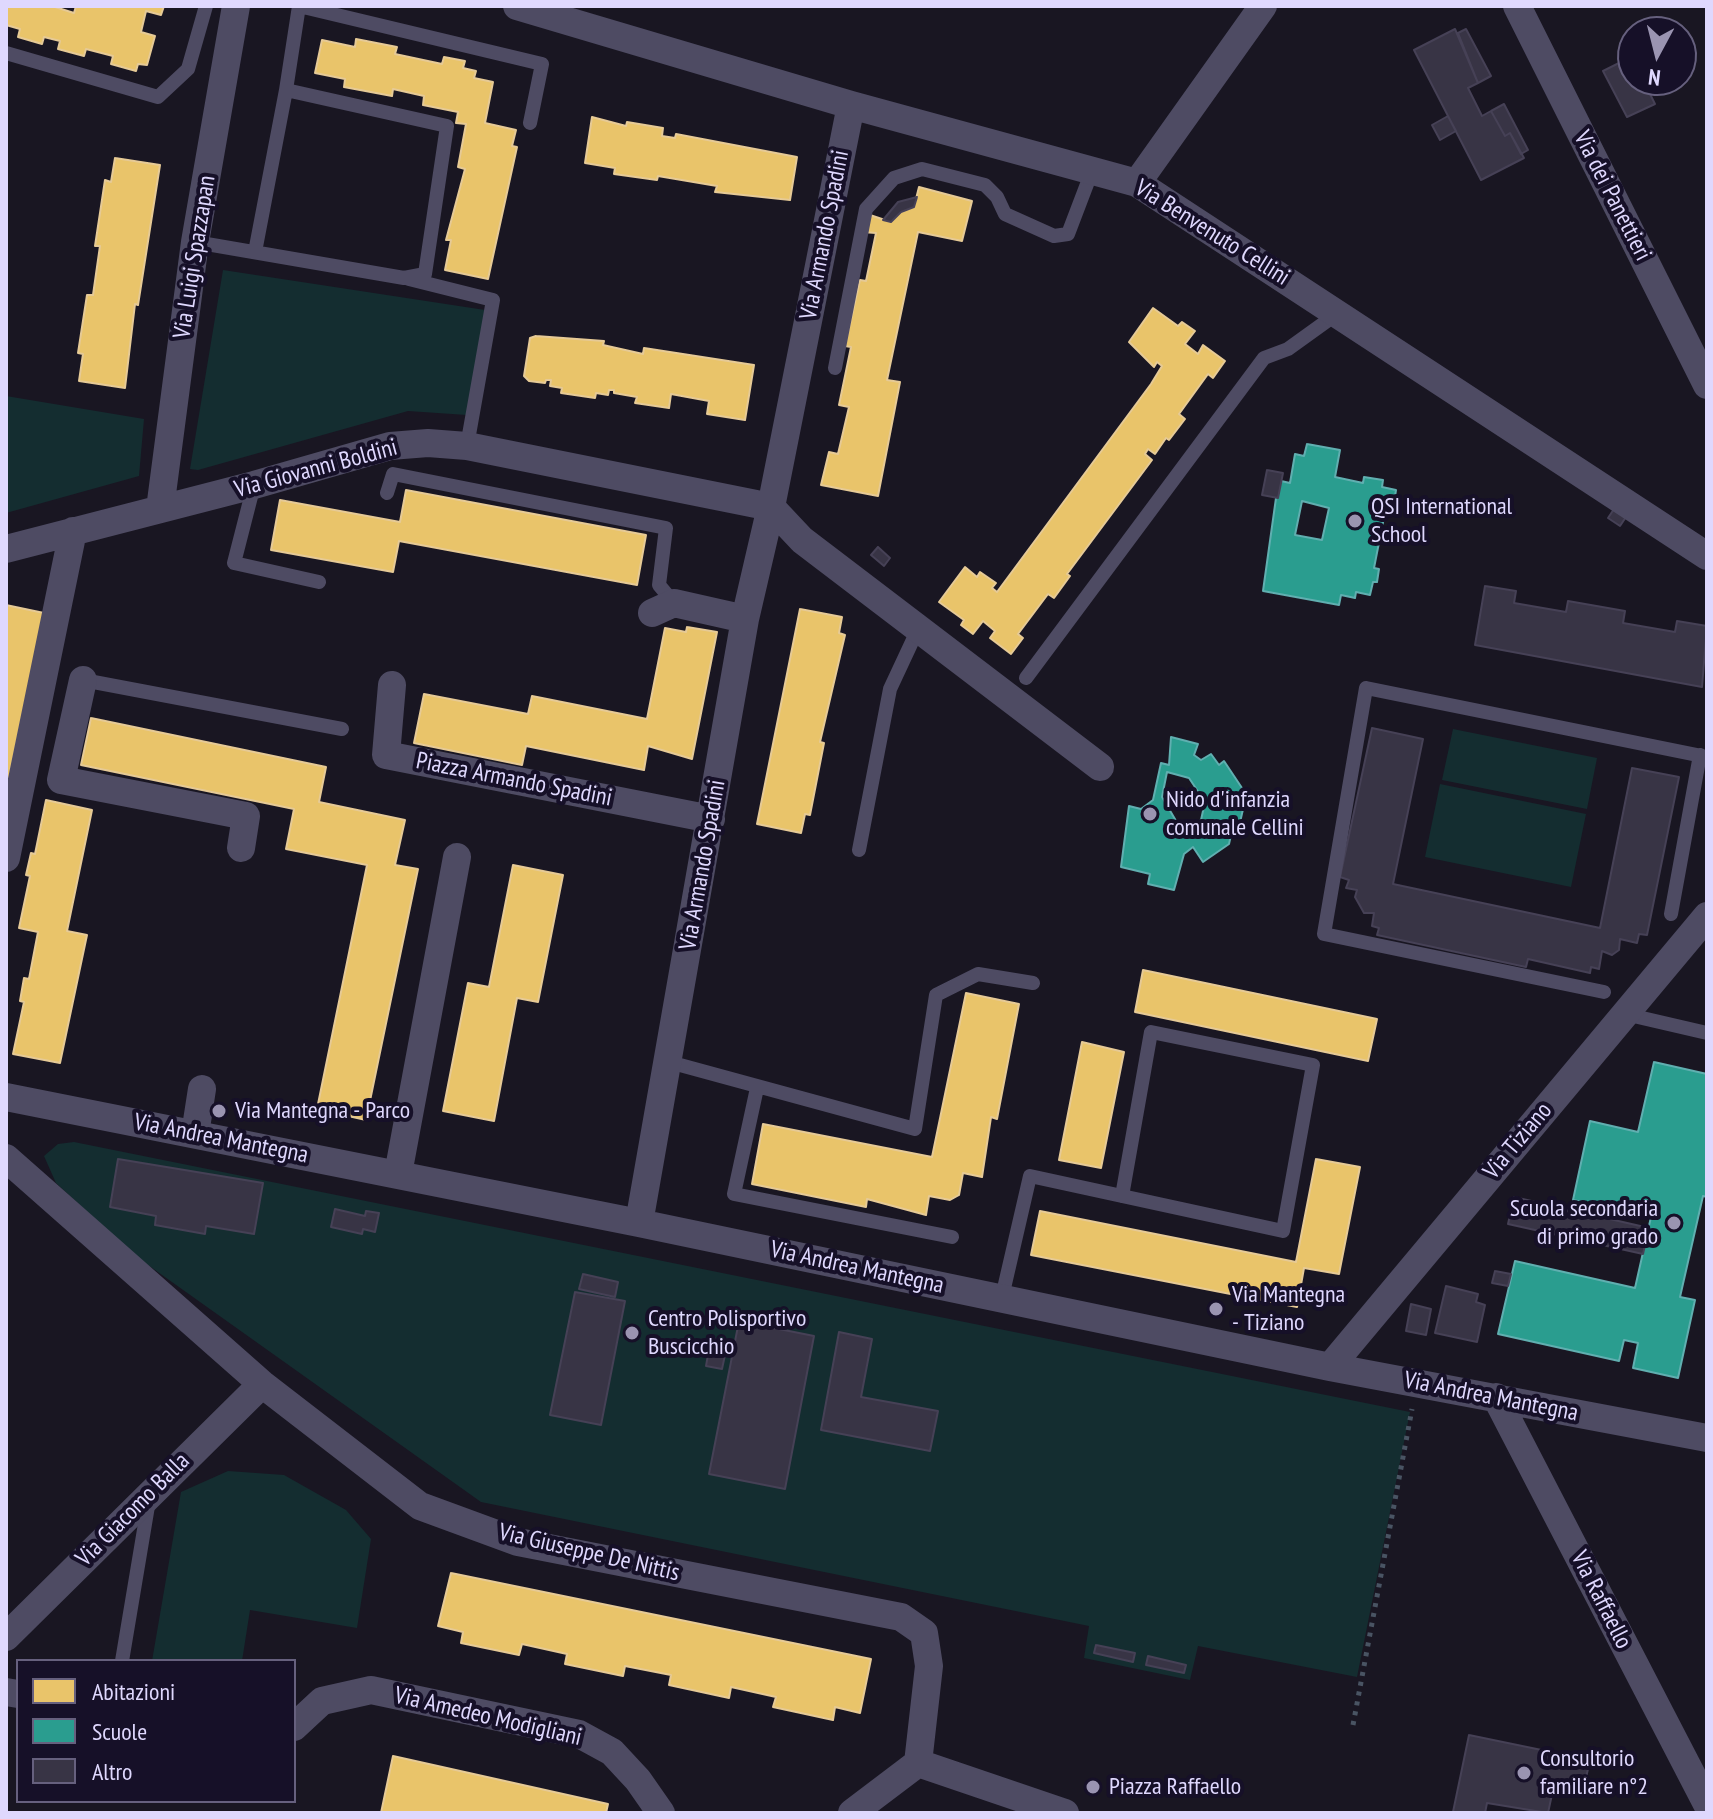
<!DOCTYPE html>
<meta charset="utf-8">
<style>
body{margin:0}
#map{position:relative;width:1713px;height:1819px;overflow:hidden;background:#191622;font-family:"PT Sans Narrow",sans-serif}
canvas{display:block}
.frame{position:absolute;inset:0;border:8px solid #dfd8fe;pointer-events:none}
.legend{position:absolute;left:16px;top:1659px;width:280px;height:144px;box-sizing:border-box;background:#161028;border:2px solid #66607e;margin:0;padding:10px 14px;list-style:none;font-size:24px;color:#dfd8fe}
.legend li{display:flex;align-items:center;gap:16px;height:40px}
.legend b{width:40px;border:2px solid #66607e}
.north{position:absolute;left:1617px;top:16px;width:80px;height:80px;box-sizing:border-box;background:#161028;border:2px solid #66607e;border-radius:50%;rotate:187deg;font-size:22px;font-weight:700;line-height:32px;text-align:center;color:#dfd8fe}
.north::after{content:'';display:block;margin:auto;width:28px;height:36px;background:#9a94b1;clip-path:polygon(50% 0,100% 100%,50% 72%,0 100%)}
</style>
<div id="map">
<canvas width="1713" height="1819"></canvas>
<div class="frame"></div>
<ul class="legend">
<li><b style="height:22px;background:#e9c46a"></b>Abitazioni</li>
<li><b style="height:22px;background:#2a9d8f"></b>Scuole</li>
<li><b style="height:22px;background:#383445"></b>Altro</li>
</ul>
<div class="north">N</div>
</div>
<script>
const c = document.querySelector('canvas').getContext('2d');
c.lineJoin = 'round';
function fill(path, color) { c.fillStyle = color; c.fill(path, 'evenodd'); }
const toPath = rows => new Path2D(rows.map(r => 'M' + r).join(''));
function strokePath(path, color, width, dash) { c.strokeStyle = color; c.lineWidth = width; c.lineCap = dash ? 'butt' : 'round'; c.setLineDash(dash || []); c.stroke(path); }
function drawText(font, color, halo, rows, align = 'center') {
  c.font = font + ' "PT Sans Narrow",sans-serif'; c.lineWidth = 8; c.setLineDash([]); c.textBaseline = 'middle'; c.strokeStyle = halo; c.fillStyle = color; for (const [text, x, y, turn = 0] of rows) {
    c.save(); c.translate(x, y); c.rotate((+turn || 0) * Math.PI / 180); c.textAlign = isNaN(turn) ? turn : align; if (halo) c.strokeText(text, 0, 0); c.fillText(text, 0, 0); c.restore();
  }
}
const green = toPath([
 [223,270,485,310,467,415,408,411,198,470,190,469],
 [6,396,144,419,139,476,6,513],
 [1453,729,1597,758,1587,809,1442,780],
 [1440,784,1586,814,1571,887,1425,857],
 [74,1142,1410,1412,1357,1677,1198,1646,1190,1680,1084,1658,1089,1626,481,1502,134,1255,56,1183,44,1156,58,1144],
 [228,1471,284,1475,346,1510,371,1539,357,1628,250,1610,242,1661,152,1661,181,1492]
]);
const homes = toPath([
 [6,6,52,6,74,13,76,6,164,6,161,15,146,11,141,32,155,36,147,65,138,64,136,71,111,64,113,56,86,49,84,56,58,49,60,41,44,37,42,44,18,37,20,29,6,25,6,6],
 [356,39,397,47,395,54,442,64,444,57,465,61,463,68,476,71,474,78,493,82,485,123,516,130,512,146,517,147,488,279,445,270,451,240,446,240,465,169,458,167,466,124,456,123,458,112,423,105,424,96,393,89,392,96,344,87,345,79,315,73,322,40,355,47,356,39],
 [592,117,626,126,627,122,663,128,662,136,675,138,676,134,797,157,790,200,715,192,717,186,658,176,657,180,614,174,615,168,585,163,592,117],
 [115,158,160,165,138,305,135,304,125,388,79,381,83,354,78,353,87,295,93,295,100,246,95,246,105,180,111,182,115,158],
 [919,187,972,201,962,241,918,232,887,380,900,382,878,496,821,485,829,452,838,454,849,407,839,405,851,347,845,346,860,280,866,281,876,233,862,232,867,214,891,222,901,212,914,207,919,187],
 [1153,308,1178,326,1182,322,1195,331,1185,344,1198,354,1203,345,1225,361,1213,378,1208,374,1179,414,1185,419,1169,440,1166,438,1155,454,1148,449,1145,454,1152,460,1067,574,1070,576,1054,598,1048,594,1018,634,1023,638,1011,654,990,638,995,631,983,621,973,634,961,625,964,620,939,602,965,567,977,577,980,572,996,583,992,588,997,592,1151,384,1162,366,1157,362,1154,367,1129,342,1153,308],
 [536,336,604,341,603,345,643,354,644,348,754,365,745,420,707,414,709,401,671,394,669,408,635,403,637,397,614,393,614,390,609,390,608,395,596,393,595,398,561,393,562,388,550,386,551,380,546,380,545,383,529,381,524,376,530,338,536,336],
 [406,490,646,535,637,585,399,541,393,572,271,550,280,500,400,522,406,490],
 [6,605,44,613,6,792,6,605],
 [800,609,842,617,839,633,845,635,820,742,824,743,810,815,805,814,801,833,757,824,800,609],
 [687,627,717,632,692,759,648,746,644,770,526,746,522,765,414,743,424,694,528,714,532,696,647,719,665,628,686,632,687,627],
 [91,718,326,767,319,802,405,820,395,865,418,869,366,1120,317,1109,367,865,286,849,294,809,81,765,91,718],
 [46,800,92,810,67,931,87,935,60,1063,13,1054,24,1002,20,1001,24,978,29,979,38,932,19,928,30,876,26,875,31,853,35,854,46,800],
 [513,865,563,875,538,1002,517,998,494,1121,443,1111,468,983,489,987,513,865],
 [1143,970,1377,1019,1368,1061,1135,1012,1143,970],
 [966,993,1019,1004,997,1119,991,1117,982,1177,963,1173,959,1195,950,1200,929,1196,926,1215,867,1199,866,1207,752,1184,763,1124,932,1157,966,993],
 [1082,1042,1124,1052,1101,1168,1059,1160,1082,1042],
 [1316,1159,1360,1167,1339,1274,1304,1268,1297,1307,1031,1255,1040,1211,1296,1262,1316,1159],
 [451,1573,871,1659,860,1713,835,1707,833,1720,773,1707,776,1697,731,1687,729,1698,669,1685,671,1675,625,1666,623,1676,565,1664,567,1654,522,1644,519,1655,461,1643,463,1632,438,1626,451,1573],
 [393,1756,608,1804,606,1813,381,1813,393,1756]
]);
const schools = toPath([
 [1307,444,1340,450,1335,477,1363,483,1364,477,1383,480,1382,487,1396,490,1394,503,1387,502,1374,568,1379,569,1377,582,1373,582,1370,595,1356,592,1355,598,1341,595,1339,605,1263,591,1276,498,1281,481,1290,483,1295,454,1304,456,1307,444],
 [1302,501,1329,508,1322,540,1295,535,1302,501],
 [1171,737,1198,744,1194,755,1201,760,1211,754,1219,765,1224,761,1242,788,1239,796,1244,805,1238,831,1231,835,1229,844,1203,862,1193,847,1184,854,1174,890,1148,884,1150,874,1121,867,1129,806,1141,809,1153,800,1161,763,1169,765,1171,737],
 [1167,772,1189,778,1205,802,1201,820,1182,831,1162,797,1167,772],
 [1654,1062,1707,1074,1707,1197,1703,1196,1680,1297,1695,1300,1678,1378,1633,1368,1638,1343,1624,1340,1619,1361,1498,1334,1515,1261,1635,1288,1651,1217,1573,1200,1590,1121,1638,1132,1654,1062]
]);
const building = toPath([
 [1455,29,1478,83,1468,88,1482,116,1491,111,1505,136,1510,133,1524,158,1481,180,1414,50,1455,29],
 [1466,29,1491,76,1478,83,1458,33,1466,29],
 [1631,57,1633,80,1643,80,1655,104,1627,117,1603,71,1631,57],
 [1504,104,1528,150,1521,154,1510,133,1505,136,1491,111,1504,104],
 [1448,116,1456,131,1440,140,1432,125,1448,116],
 [917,197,914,207,901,212,891,222,883,220,898,202,917,197],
 [1267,470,1283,473,1278,498,1262,495,1267,470],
 [1614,509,1626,517,1620,526,1608,518,1614,509],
 [878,547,890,558,884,566,871,555,878,547],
 [1485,586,1516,591,1514,603,1566,612,1568,601,1625,611,1623,623,1675,632,1677,621,1707,626,1702,687,1475,645,1485,586],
 [1372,728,1423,739,1393,884,1600,928,1632,768,1679,777,1647,935,1639,934,1637,943,1620,939,1619,950,1612,955,1602,951,1599,969,1591,967,1590,973,1528,959,1526,967,1377,935,1379,928,1372,926,1374,913,1364,913,1355,897,1357,890,1346,888,1349,880,1340,877,1372,728],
 [118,1159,263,1183,254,1234,206,1226,205,1234,155,1225,156,1216,110,1207,118,1159],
 [1514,1197,1649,1228,1643,1254,1508,1224,1514,1197],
 [335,1209,365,1216,366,1211,379,1213,375,1232,363,1229,362,1234,331,1227,335,1209],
 [1495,1271,1511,1274,1508,1286,1492,1283,1495,1271],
 [583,1274,618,1282,615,1297,579,1289,583,1274],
 [1446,1286,1478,1294,1476,1302,1485,1305,1477,1342,1435,1333,1446,1286],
 [575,1292,625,1301,601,1425,550,1415,575,1292],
 [1411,1304,1431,1309,1426,1335,1406,1331,1411,1304],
 [739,1321,814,1336,785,1489,709,1474,739,1321],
 [839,1332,872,1339,861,1397,938,1411,930,1451,821,1430,839,1332],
 [711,1338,728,1341,722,1369,706,1366,711,1338],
 [1096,1645,1135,1653,1133,1662,1094,1653,1096,1645],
 [1148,1656,1186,1665,1184,1673,1146,1665,1148,1656],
 [1469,1735,1590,1760,1583,1791,1554,1785,1548,1813,1487,1803,1485,1813,1453,1812,1469,1735]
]);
const path = toPath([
 [1353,1725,1412,1409]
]);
const lane = toPath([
 [6,53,158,97,188,69,206,6],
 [286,90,299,6,542,64,530,123],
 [195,242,404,278,425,274,447,126,286,90,255,252],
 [409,279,493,300,467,446],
 [835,368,866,209,894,178,922,169,985,185,997,197,1005,214,1054,236,1068,234,1092,171],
 [254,485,234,563,319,582],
 [387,493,393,474,666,528,659,585,674,603],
 [1026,678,1264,358,1288,349,1338,313],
 [83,680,342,729],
 [859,850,890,689,918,629],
 [1671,914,1700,755],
 [1604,992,1324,934,1366,688,1707,757],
 [1625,1014,1707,1033],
 [669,1062,915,1129,936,995,978,974,1033,983],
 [757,1088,734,1194,952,1237],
 [1002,1297,1030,1176,1283,1231,1313,1065,1151,1032,1122,1196],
 [122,1661,149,1500]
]);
const street = toPath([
 [517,6,851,105,1137,183,1707,556],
 [1517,6,1707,385],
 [1137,183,1263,6],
 [160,509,195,242,236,6],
 [6,549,254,485,390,446,428,443,467,446,771,507,802,540,1100,767],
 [652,613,674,603,745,619],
 [83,680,61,780,246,816,241,848],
 [392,685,386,755,711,819],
 [6,858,73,531],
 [6,1097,639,1223,1330,1367,1707,1438],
 [195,1134,202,1089],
 [6,1158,262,1384,420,1506,518,1542,901,1617,924,1633,929,1666,918,1763],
 [398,1174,457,857],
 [639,1223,745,619,771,507,851,105],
 [1330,1367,1707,916],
 [1496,1397,1707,1804],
 [6,1637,262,1384],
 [6,1692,18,1694],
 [294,1727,322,1701,371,1690,579,1734,612,1752,638,1780,661,1813],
 [918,1763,1065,1813],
 [852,1813,918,1763]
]);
const markers = [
 [1355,521,8,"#9a94b1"],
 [1150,814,8,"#9a94b1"],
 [219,1111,8,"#9a94b1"],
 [1674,1223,8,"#9a94b1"],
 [1216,1309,8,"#9a94b1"],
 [632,1333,8,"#9a94b1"],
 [1524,1773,8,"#9a94b1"],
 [1093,1787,8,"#9a94b1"]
];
const streetNames = [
 ["Via dei Panettieri",1612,196,63],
 ["Via Benvenuto Cellini",1212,233,32],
 ["Via Armando Spadini",825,235,-79],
 ["Via Luigi Spazzapan",195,257,-81],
 ["Via Giovanni Boldini",316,469,-15],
 ["Piazza Armando Spadini",514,780,11],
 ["Via Armando Spadini",703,865,-80],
 ["Via Andrea Mantegna",221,1139,11],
 ["Via Tiziano",1518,1141,-50],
 ["Via Andrea Mantegna",857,1268,12],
 ["Via Andrea Mantegna",1491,1397,11],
 ["Via Giacomo Balla",133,1510,-45],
 ["Via Giuseppe De Nittis",589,1553,13],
 ["Via Raffaello",1601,1600,63],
 ["Via Amedeo Modigliani",488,1717,13]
];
const poiNames = [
 ["QSI International",1371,507],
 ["School",1371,535],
 ["Nido d'infanzia",1166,800],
 ["comunale Cellini",1166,828],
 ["Via Mantegna - Parco",235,1111],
 ["Scuola secondaria",1658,1209,"right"],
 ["di primo grado",1658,1237,"right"],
 ["Via Mantegna",1232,1295],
 ["- Tiziano",1232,1323],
 ["Centro Polisportivo",648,1319],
 ["Buscicchio",648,1347],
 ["Consultorio",1540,1759],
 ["familiare n°2",1540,1787],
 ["Piazza Raffaello",1109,1787]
];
fill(green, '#142d30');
fill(homes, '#e9c46a');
strokePath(homes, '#e6ca96', 2);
fill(schools, '#2a9d8f');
strokePath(schools, '#60afb0', 2);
fill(building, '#383445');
strokePath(building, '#464156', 2);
strokePath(path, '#495463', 5, [4, 6]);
strokePath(lane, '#4e4b63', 14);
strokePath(street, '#4e4b63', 28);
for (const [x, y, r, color] of markers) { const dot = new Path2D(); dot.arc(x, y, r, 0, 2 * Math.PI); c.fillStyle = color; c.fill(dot); strokePath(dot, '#161028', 3); }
drawText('24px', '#dfd8fe', '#161028', streetNames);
drawText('24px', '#dfd8fe', '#161028', poiNames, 'left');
</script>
